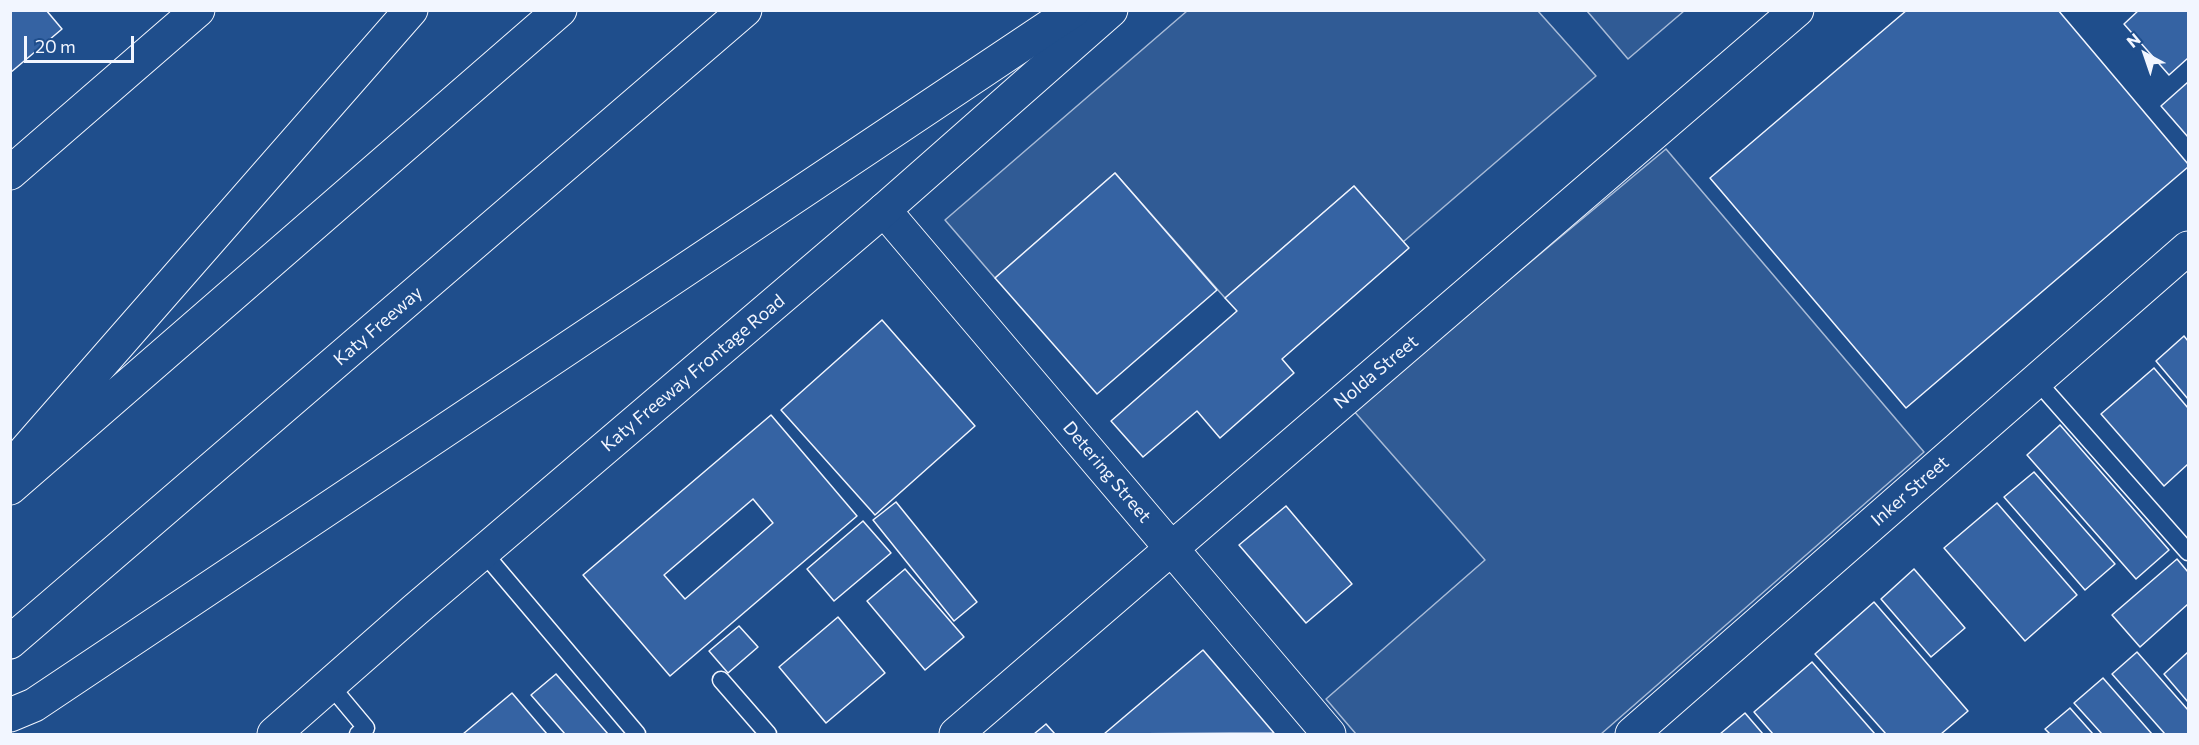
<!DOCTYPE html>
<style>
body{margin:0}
#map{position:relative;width:2199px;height:745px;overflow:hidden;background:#1f4e8c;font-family:Commissioner,sans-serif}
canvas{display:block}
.frame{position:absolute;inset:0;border:12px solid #f2f6ff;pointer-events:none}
.north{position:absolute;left:2115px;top:24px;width:60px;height:60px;-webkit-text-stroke:4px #1f4e8c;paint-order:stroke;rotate:320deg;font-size:16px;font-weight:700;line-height:24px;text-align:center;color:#f2f6ff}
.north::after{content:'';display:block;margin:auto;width:21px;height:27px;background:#f2f6ff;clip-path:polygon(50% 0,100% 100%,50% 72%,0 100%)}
.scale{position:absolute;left:24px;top:36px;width:110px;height:27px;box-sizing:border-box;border:3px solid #f2f6ff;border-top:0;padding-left:8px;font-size:18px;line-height:21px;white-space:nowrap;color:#f2f6ff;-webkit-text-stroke:4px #1f4e8c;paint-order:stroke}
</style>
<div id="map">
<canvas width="2199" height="745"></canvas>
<div class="frame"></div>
<div class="north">N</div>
<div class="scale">20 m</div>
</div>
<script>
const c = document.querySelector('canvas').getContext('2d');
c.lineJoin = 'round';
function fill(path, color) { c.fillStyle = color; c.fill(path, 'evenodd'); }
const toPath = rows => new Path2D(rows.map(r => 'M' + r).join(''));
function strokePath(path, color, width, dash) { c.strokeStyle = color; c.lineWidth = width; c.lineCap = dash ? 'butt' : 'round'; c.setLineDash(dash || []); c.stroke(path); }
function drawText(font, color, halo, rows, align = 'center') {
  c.font = font + ' Commissioner,sans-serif'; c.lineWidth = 4.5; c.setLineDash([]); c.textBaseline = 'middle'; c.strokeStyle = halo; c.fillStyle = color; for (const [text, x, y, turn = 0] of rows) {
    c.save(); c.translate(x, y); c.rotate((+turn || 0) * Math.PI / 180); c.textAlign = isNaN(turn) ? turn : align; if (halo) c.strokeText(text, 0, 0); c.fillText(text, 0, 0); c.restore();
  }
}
const built = toPath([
 [1187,11,1538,11,1596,76,1403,242,1354,186,1225,298,1115,173,995,278,945,220,1187,11],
 [1587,11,1684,11,1628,59,1587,11],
 [1666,149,1924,452,1601,734,1356,734,1326,699,1485,560,1353,410,1666,149]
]);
const building = toPath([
 [10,10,46,10,62,29,10,73,10,10],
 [1907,10,2058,10,2188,164,2188,167,1906,408,1710,178,1907,10],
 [2139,10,2188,10,2188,58,2169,75,2124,24,2139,10],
 [2188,82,2188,137,2161,106,2188,82],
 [1115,173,1217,290,1097,394,995,278,1115,173],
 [1354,186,1409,248,1282,359,1294,373,1220,438,1197,411,1143,457,1111,421,1237,311,1225,298,1354,186],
 [882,320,975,426,875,515,781,410,882,320],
 [2184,336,2188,341,2188,399,2156,361,2184,336],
 [2154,368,2188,408,2188,464,2164,486,2101,414,2154,368],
 [771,415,857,516,670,676,583,575,771,415],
 [753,499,773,523,685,599,664,575,753,499],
 [2060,425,2169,550,2136,579,2027,455,2060,425],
 [2034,472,2115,564,2085,590,2004,497,2034,472],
 [896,502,977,602,954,621,873,520,896,502],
 [1997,503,2077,595,2025,641,1944,548,1997,503],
 [1286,506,1352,584,1306,623,1239,545,1286,506],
 [863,521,891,553,834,601,807,569,863,521],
 [2177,559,2188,572,2188,604,2140,647,2112,615,2177,559],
 [905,569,964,637,925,670,867,601,905,569],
 [1914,569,1965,628,1931,657,1881,599,1914,569],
 [1874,602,1968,711,1941,734,1886,734,1815,654,1874,602],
 [838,617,885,673,826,723,779,667,838,617],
 [739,626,758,647,728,673,709,651,739,626],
 [1203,650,1274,733,1104,734,1203,650],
 [2137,652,2188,710,2188,734,2165,734,2112,674,2137,652],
 [2188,652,2188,702,2164,674,2188,652],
 [1812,662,1875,734,1773,734,1754,712,1812,662],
 [556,674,608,734,565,734,531,695,556,674],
 [2103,678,2152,734,2102,734,2074,703,2103,678],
 [512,693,547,734,463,734,512,693],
 [2070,708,2093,734,2050,734,2045,729,2070,708],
 [1745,713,1763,734,1720,734,1745,713],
 [1046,724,1055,734,1034,734,1046,724]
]);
const service = toPath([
 [2037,381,2188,552],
 [483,552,637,734],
 [721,680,768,734],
 [330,685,366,728,358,734]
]);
const minor = toPath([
 [884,210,1329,734],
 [956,734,1797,10],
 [1632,734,2188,248]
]);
const secondary = toPath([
 [10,173,198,10],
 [274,734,415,610,884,210,1111,10]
]);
const motorway = toPath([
 [19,458,411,10],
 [10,488,560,10],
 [10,642,745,10],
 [10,715,34,705,1074,10]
]);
const streetNames = [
 ["Katy Freeway",378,326,-41],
 ["Nolda Street",1376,372,-40],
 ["Katy Freeway Frontage Road",693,373,-40],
 ["Detering Street",1107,472,50],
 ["Inker Street",1910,491,-41]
];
fill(built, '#305b95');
strokePath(built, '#a8bbd7', 1.5);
fill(building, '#3563a3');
strokePath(building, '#f2f6ff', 1.5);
strokePath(service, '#f2f6ff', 19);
strokePath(minor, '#f2f6ff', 35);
strokePath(secondary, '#f2f6ff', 35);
strokePath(motorway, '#f2f6ff', 35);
strokePath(service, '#1f4e8c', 16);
strokePath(minor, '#1f4e8c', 33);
strokePath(secondary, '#1f4e8c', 33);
strokePath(motorway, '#1f4e8c', 33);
drawText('18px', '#f2f6ff', '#1f4e8c', streetNames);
</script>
